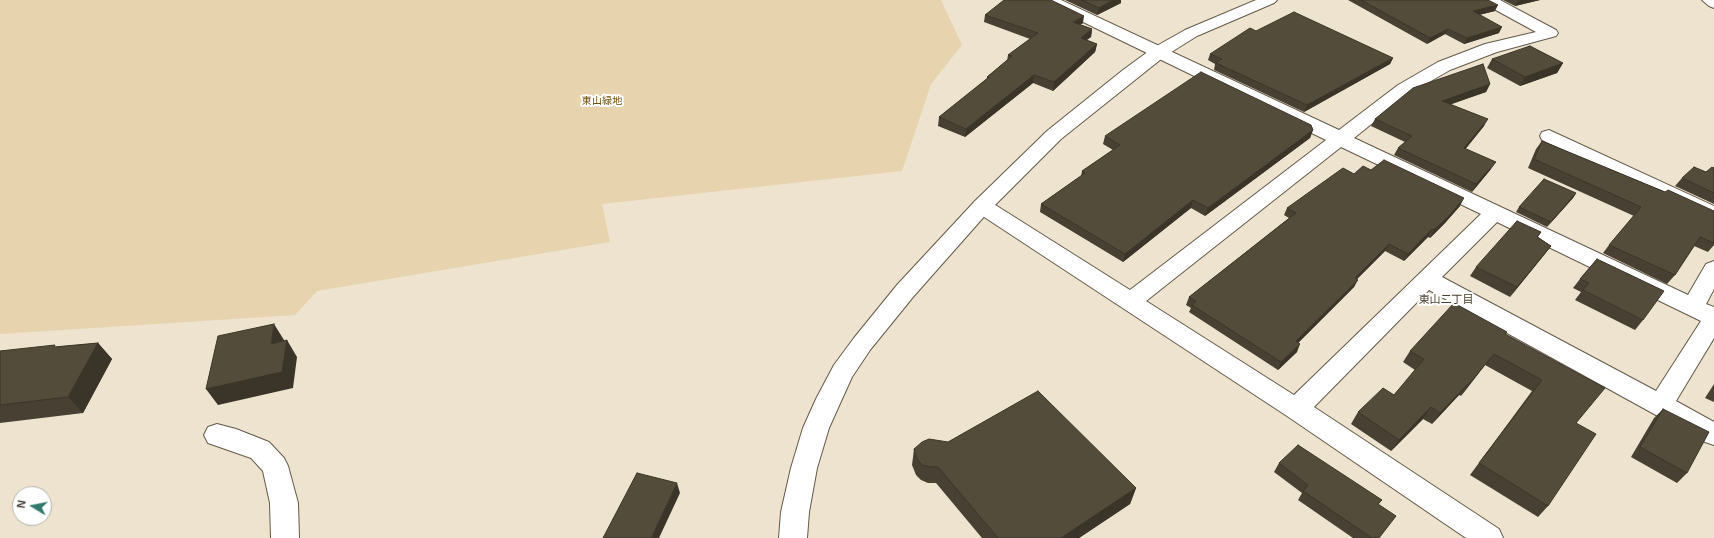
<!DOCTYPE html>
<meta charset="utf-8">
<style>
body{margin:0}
#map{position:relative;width:1714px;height:538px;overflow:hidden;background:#ede3cf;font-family:Helvetica,sans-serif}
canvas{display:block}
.north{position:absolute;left:12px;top:486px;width:40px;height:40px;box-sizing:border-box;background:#fff;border:1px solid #b2b1ae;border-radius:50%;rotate:280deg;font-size:11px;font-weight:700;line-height:16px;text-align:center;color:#3f3b34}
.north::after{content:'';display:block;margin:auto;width:14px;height:18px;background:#31776c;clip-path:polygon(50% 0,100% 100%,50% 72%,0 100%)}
</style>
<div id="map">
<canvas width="1714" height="538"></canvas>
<div class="north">N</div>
</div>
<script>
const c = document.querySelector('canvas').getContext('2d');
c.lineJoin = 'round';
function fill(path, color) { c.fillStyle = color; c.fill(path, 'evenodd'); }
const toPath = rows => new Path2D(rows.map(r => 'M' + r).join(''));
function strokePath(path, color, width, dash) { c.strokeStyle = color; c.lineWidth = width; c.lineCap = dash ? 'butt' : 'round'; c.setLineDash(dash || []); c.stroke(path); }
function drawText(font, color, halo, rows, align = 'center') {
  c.font = font + ' Helvetica,"Noto Sans JP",sans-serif'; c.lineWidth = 4; c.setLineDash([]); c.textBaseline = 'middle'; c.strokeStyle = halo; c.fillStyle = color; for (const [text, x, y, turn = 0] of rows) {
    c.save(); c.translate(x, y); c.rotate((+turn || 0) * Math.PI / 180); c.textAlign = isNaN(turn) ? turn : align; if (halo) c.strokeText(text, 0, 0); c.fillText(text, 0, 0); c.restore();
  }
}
const green = toPath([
 [0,0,941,0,962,45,931,84,902,171,602,204,610,242,317,291,295,315,0,334]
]);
const street = toPath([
 [1041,0,1061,0,1339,130,1398,85,1438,62,1485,44,1536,32,1483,3,1480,0,1500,0,1556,30,1558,33,1556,36,1497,52,1450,70,1410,93,1354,138,1688,295,1706,264,1714,261,1714,289,1706,304,1714,307,1714,338,1676,401,1714,422,1714,445,1705,442,1429,290,1314,407,1499,529,1503,538,1466,538,1287,416,975,211,972,206,975,201,982,199,989,201,1130,290,1326,140,1044,3,1041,0],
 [1341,147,1481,214,1294,395,1146,301,1341,147],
 [1497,222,1701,321,1656,391,1442,277,1497,222],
 [1549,130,1714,206,1714,221,1542,140,1540,136,1542,132,1549,130],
 [217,424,236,429,269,442,284,458,288,466,298,503,299,538,271,538,270,503,263,471,251,458,208,443,204,435,208,427,217,424]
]);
const secondary = toPath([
 [1256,0,1277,0,1274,3,1197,36,1165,56,1061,139,989,211,913,297,870,350,852,377,842,399,829,428,817,468,809,512,807,538,779,538,781,512,791,468,803,428,816,399,834,365,854,338,897,285,975,201,1047,131,1123,70,1153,48,1185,30,1256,0],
 [1702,0,1714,0,1714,8,1709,6,1702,0]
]);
const wall = toPath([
 [1065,0,1121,0,1121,3,1097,15],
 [1348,0,1488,0,1495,11,1479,15,1499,33,1464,44,1445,34,1427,44],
 [1503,0,1540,0,1515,6],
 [985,15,1083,23,1080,25,1092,29,1091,37,1086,40,1097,44,1095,52,1053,91,1033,83,965,137,938,126,939,117,987,79,987,77,1007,61,1008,55,1030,39,984,22],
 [1210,54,1393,58,1390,64,1304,112,1214,70,1215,64,1208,60],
 [1492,59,1563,63,1557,73,1520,86,1487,68],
 [1490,84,1486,92,1450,104,1484,126,1465,149,1491,169,1472,192,1394,155,1398,148,1405,142,1371,126,1375,119],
 [1313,130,1310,138,1205,216,1191,208,1123,262,1040,212,1041,204,1081,176,1082,171,1113,150,1103,144,1105,136],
 [1542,141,1665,192,1714,211,1714,245,1708,252,1694,246,1675,275,1667,284,1603,253,1609,245,1634,216,1528,168,1536,149],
 [1714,168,1714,204,1675,186,1682,178,1706,172],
 [1371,170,1460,206,1445,223,1430,238,1428,237,1404,261,1385,251,1357,279,1354,287,1298,343,1297,352,1278,370,1189,312,1191,308,1186,305,1189,297,1289,218,1284,215,1287,208,1354,174],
 [1576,193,1573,198,1547,227,1516,212,1519,207],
 [1541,232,1538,237,1551,246,1544,255,1510,297,1470,276,1476,267],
 [1597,259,1643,320,1635,330,1575,300,1581,292,1573,288,1580,279],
 [1505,334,1576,423,1548,506,1538,517,1470,475,1532,391,1485,365,1461,396,1459,395,1432,424,1423,419,1391,451,1351,424,1358,412,1394,395,1415,370,1403,362,1410,351],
 [98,343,112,359,83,413,0,423,0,351,57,347],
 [1714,384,1714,402,1705,398],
 [1663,409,1687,473,1677,483,1631,457,1654,418],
 [914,449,1136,488,1130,504,1079,538,982,538,936,483,928,483,921,480,916,475,912,465],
 [1279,463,1382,500,1378,505,1379,538,1353,538,1298,500,1302,493,1274,472]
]);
const shadedWall = toPath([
 [1113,0,1121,0,1121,3,1097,15,1099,8],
 [1520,0,1540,0,1515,6,1518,1],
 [1498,5,1495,11,1470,17,1473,11],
 [1084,16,1083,23,1071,30,1073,22],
 [1502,27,1499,33,1464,44,1467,38],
 [1092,29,1091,37,1079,46,1081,38],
 [1448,29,1445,34,1427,44,1430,38],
 [1097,44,1095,52,1053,91,1054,82],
 [1393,58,1390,64,1304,112,1307,105],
 [1563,63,1557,73,1520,86,1525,77],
 [1034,75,1033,83,965,137,966,129],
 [1490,84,1486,92,1438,109,1442,101],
 [1488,119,1484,126,1460,156,1464,148],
 [1313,130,1310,138,1205,216,1208,208],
 [1496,162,1491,169,1472,192,1476,184],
 [1576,193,1573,198,1547,227,1551,222],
 [1464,198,1460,206,1445,223,1430,238,1434,230],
 [1193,200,1191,208,1123,262,1125,254],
 [1432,229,1428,237,1404,261,1408,254],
 [1389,244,1385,251,1351,285,1355,278],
 [1551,246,1544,255,1510,297,1517,287],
 [1358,280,1354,287,1292,349,1296,341],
 [274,324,284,340,281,360,271,344],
 [287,340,297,357,293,388,218,405,206,389],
 [98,343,112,359,83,413,68,397],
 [1300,344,1297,352,1278,370,1281,362],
 [1494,354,1485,365,1461,396,1469,384],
 [1468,384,1459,395,1432,424,1440,413],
 [1431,407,1423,419,1391,451,1399,440],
 [677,483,680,493,659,538,651,538],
 [1136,488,1130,504,1079,538,1061,538]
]);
const building = toPath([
 [1004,0,1051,0,1084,16,1073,22,1092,29,1081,38,1097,44,1054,82,1034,75,966,129,939,117,989,77,987,77,1012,56,1008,55,1038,33,985,15,1004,0],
 [1082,0,1113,0,1099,8,1082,0],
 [1361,0,1488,0,1498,5,1473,11,1502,27,1467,38,1448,29,1430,38,1361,0],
 [1294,12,1393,58,1307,105,1216,63,1222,59,1210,54,1250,28,1256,31,1294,12],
 [1530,46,1563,63,1525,77,1492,59,1530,46],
 [1483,64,1490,84,1442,101,1488,119,1464,148,1496,162,1476,184,1398,148,1412,136,1375,119,1413,88,1483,64],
 [1201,72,1311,125,1313,130,1208,208,1193,200,1125,254,1041,204,1085,173,1082,171,1120,145,1105,136,1201,72],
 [1542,141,1665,192,1668,190,1714,211,1714,243,1700,237,1675,275,1609,245,1641,207,1534,159,1542,141],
 [1384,160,1464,198,1449,216,1434,230,1432,229,1408,254,1389,244,1355,278,1358,280,1296,341,1300,344,1281,362,1192,305,1196,301,1189,297,1296,213,1287,208,1343,168,1354,174,1363,166,1371,170,1384,160],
 [1694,167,1706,172,1712,167,1714,168,1714,193,1682,178,1694,167],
 [1544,179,1576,193,1551,222,1519,207,1544,179],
 [1517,221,1541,232,1537,237,1551,246,1517,287,1476,267,1517,221],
 [1597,259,1664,291,1643,320,1583,290,1589,283,1580,279,1597,259],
 [1454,303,1507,332,1505,334,1605,388,1576,423,1596,434,1548,506,1479,463,1542,380,1494,354,1469,384,1468,384,1440,413,1431,407,1399,440,1358,412,1383,388,1394,395,1424,359,1410,351,1454,303],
 [274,324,271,344,287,340,282,372,206,389,218,336,274,324],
 [98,343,68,397,0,405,0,351,55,345,54,347,98,343],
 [1038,391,1136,488,1061,538,998,538,938,467,930,467,922,465,917,459,914,449,922,442,929,439,948,442,1038,391],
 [1663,409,1709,432,1687,473,1640,447,1663,409],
 [1298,445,1382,500,1378,504,1396,516,1379,538,1372,538,1303,491,1308,485,1279,463,1298,445],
 [637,473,677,483,651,538,603,538,637,473]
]);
const parkNames = [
 ["東山緑地",602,101]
];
const neighbourhoodNames = [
 ["東山二丁目",1446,300]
];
fill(green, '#e7d3ae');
strokePath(street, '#635a49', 2);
strokePath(secondary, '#635a49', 2);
fill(street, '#fff');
fill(secondary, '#fff');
fill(wall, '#484133');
fill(shadedWall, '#3b3529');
fill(building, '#544c3b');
strokePath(building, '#3b3529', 1);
drawText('10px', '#6f510a', '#fff', parkNames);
drawText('11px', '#463d2e', '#fff', neighbourhoodNames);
</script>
